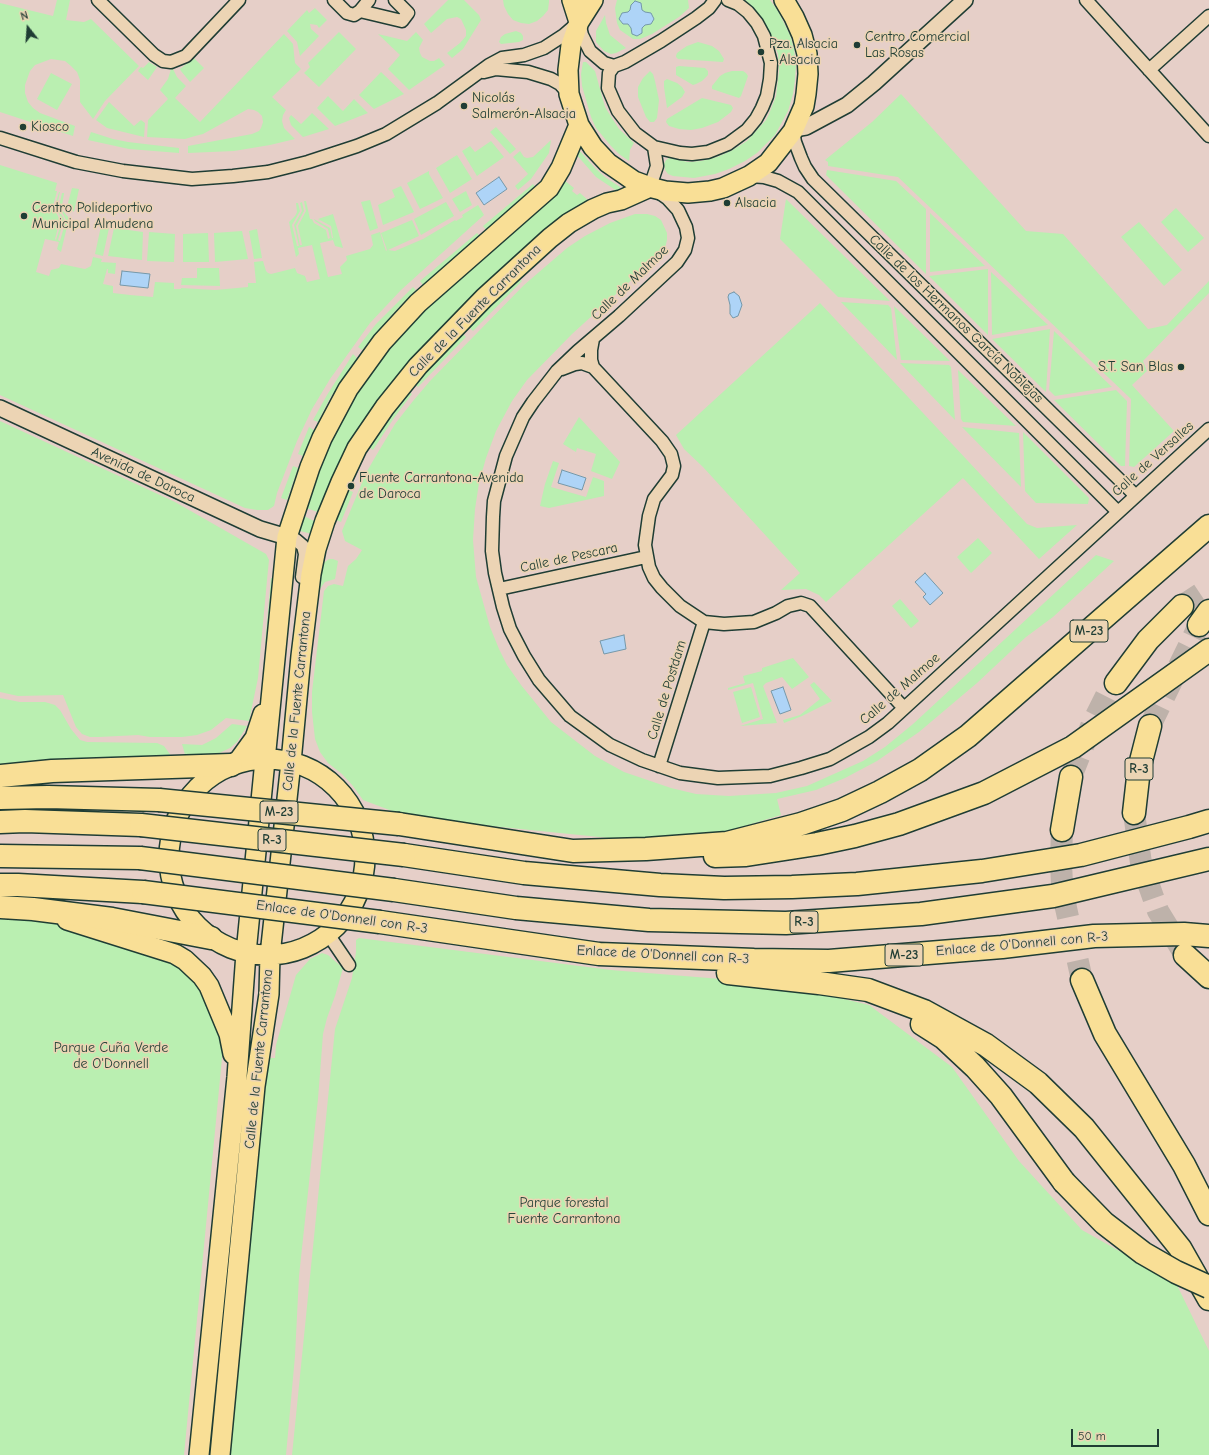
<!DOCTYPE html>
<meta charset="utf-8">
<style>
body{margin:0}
#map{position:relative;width:1209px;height:1455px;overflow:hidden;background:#e6cfc8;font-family:"Comic Neue",sans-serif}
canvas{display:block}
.north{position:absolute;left:8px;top:8px;width:40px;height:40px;-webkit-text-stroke:3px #ecd4b4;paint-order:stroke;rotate:343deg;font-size:11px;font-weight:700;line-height:16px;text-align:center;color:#1f3d34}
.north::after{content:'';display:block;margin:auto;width:14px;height:18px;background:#1f3d34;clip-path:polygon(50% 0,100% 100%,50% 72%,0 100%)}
.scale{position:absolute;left:1071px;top:1429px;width:88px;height:18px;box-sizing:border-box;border:2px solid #1f3d34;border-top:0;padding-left:5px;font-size:12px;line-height:14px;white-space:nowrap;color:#1f3d34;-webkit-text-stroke:3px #ecd4b4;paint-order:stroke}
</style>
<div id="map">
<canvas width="1209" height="1455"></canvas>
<div class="north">N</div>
<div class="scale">50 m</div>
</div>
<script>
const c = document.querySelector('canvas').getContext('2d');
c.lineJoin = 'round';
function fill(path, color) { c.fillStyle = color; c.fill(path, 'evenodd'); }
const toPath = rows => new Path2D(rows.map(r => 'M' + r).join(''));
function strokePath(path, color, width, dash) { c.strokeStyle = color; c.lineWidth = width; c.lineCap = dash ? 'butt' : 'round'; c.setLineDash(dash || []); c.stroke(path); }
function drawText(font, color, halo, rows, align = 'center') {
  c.font = font + ' "Comic Neue",sans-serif'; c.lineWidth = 3; c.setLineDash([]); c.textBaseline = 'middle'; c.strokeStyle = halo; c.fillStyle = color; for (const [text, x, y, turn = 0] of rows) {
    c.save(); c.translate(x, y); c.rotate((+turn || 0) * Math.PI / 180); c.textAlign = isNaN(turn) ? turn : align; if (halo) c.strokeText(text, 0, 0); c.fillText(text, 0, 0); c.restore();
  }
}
const green = toPath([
 [57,0,70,0,66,20,84,22,91,19,139,66,105,101,93,119,80,102,80,80,77,72,71,66,65,61,51,59,35,65,30,71,25,85,25,93,28,102,33,108,40,113,75,126,73,136,0,112,0,3,53,16],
 [448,0,464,0,479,15,481,20,463,49,452,58,447,53,460,43,466,36,466,30,461,19,457,17,447,19,431,33,424,24],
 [503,0,549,0,549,2,548,10,543,16,537,21,529,24,521,23,513,20,508,14,504,6],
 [617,0,688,0,689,8,679,17,652,34,640,39,633,39,620,30,617,23,615,8],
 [745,0,770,0,778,11,790,35,794,49,796,64,795,80,793,94,788,111,775,135,757,153,745,161,729,169,715,174,694,178,673,176,668,174,665,170,664,164,666,160,669,158,688,162,701,161,717,157,731,151,747,141,766,120,769,114,776,96,779,71,778,54,769,31,754,8],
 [315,8,327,20,319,28,317,25,310,24,311,29,319,36,300,56,297,42,287,31,307,10,309,13],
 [605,15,606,23,610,35,626,48,616,53,611,54,604,51,596,42,596,31],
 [516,31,521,33,523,36,523,40,519,42,501,44,499,42,501,37,505,34],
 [339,32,356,49,319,87,304,73,310,67,308,63],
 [416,32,423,40,419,48,420,53,422,57,430,61,434,61,439,58,445,65,409,90,388,69,400,55,378,34,407,41],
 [284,34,293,44,295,63,301,69,272,97,286,110,283,115,282,121,284,128,295,139,270,145,234,151,188,153,188,146,252,134,259,131,261,128,263,122,262,116,258,112,254,110,248,109,203,134,195,136,185,139,147,137,148,120,168,99,160,90,168,79,171,69,173,69,177,77,186,86,175,98,200,122],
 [698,42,712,46,719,51,724,59,723,62,678,59,676,57,676,56,677,53,681,50,687,46],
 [194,58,204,68,190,82,181,71,180,69],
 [149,62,157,67,148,80,138,71,141,67,143,68],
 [583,62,586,62,595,71,605,107,610,115,619,129,634,143,630,150,629,161,619,154,611,146,596,128,591,117,582,86,581,74],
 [679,66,705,68,708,71,708,75,702,81,696,84,693,85,676,75,676,67],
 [650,71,653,74,655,81,659,100,657,118,654,122,650,122,646,117,638,97,638,87,643,78],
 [732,71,743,71,746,73,748,76,741,96,739,98,712,89,712,86,720,76,725,73],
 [381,72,404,94,374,109,359,95],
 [51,73,72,84,57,110,37,99],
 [667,79,677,83,682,87,685,92,682,97,667,108,664,87,664,81],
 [901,94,1026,231,1063,234,1148,329,1167,325,1209,281,1209,293,1143,361,1147,371,1132,385,1174,431,1134,467,1129,466,1131,399,898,177,828,166,828,162,825,160,872,122],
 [328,96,343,111,354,99,368,113,335,126,317,108],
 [702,98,731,105,733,108,731,112,718,122,702,128,691,130,679,129,669,126,666,122,667,119],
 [109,102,134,126,141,120,145,123,144,137,107,128,96,120],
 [312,113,329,129,303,137,291,125,289,118,291,115,301,124],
 [496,127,516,149,510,154,490,132],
 [91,132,113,139,128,142,179,148,179,153,129,149,88,140],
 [551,140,549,153,531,179,518,190,515,186,528,174,513,157,520,151,524,157,527,158,533,157],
 [491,141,504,157,477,176,462,151,470,146,475,152],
 [577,150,579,150,595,168,605,177,620,187,620,190,617,191,596,177,575,153],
 [457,155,472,179,450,193,436,168],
 [0,165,57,183,55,191,57,191,53,206,60,220,55,239,56,240,62,220,55,206,59,192,60,192,57,206,64,219,58,240,60,241,66,220,59,206,62,193,64,193,62,206,63,211,69,218,61,252,57,249,59,242,45,239,36,272,49,276,51,270,59,268,61,264,85,269,91,266,93,257,102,259,101,262,116,263,115,274,108,273,108,269,107,269,103,284,113,286,113,293,130,295,153,297,155,282,174,283,174,289,181,289,181,288,215,290,248,287,248,283,256,283,254,262,263,261,266,271,268,273,271,274,295,268,297,273,305,276,307,282,320,279,312,245,298,248,299,254,296,257,289,222,295,216,297,212,296,203,298,203,300,211,292,225,297,246,299,246,294,225,302,211,300,203,302,202,304,211,296,226,300,245,302,245,298,226,306,211,304,201,306,201,310,219,312,219,314,223,326,230,328,239,330,238,328,229,315,221,314,219,330,228,332,238,333,238,331,226,318,219,333,214,343,248,335,246,333,240,320,243,328,277,342,274,340,267,347,260,346,256,370,249,373,245,371,235,380,232,386,251,387,250,381,233,412,220,419,236,388,250,395,251,423,239,455,220,456,221,463,217,462,215,478,205,484,215,401,290,370,323,330,379,312,409,297,441,277,493,274,506,268,510,257,510,245,508,0,395],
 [827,170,896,181,926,209,926,274,826,175],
 [429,171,429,174,443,198,420,209,407,183],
 [564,180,574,188,572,191,577,195,580,193,590,202,482,290,320,513,304,507,314,477,346,408,399,333],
 [533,184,536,188,486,230,483,226],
 [401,186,414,212,383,225,378,205,395,197,392,190],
 [72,188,79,189,74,212,69,207,68,203],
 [466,191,472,205,460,212,452,199],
 [786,199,890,301,838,297,780,239],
 [370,200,378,228,370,231,361,202],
 [446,202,454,216,421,235,414,219],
 [1176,208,1204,238,1188,252,1161,222],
 [930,213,985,266,930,272],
 [635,214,647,214,655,216,661,220,667,233,667,240,665,248,658,256,572,334,527,380,512,401,496,431,486,458,479,483,475,509,473,540,476,577,490,627,499,649,507,665,521,685,551,722,595,756,624,772,671,788,696,794,729,796,776,793,807,786,863,761,885,747,913,724,1096,555,1114,561,1053,617,1026,637,977,683,919,732,877,761,845,778,816,790,777,799,781,815,725,832,704,834,654,839,609,838,491,826,400,814,363,800,353,786,342,774,328,763,320,752,315,739,312,712,312,692,324,591,328,586,334,584,343,586,348,566,356,559,362,550,345,541,342,531,366,473,377,454,395,424,413,401,430,381,524,285,567,248,585,236,610,223],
 [1139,222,1182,270,1164,286,1121,237],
 [101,226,109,228,103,256,95,254],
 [114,228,143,232,142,260,108,256],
 [257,229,262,258,254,259,249,231],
 [242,231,248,259,215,262,214,233],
 [149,232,175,234,174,262,147,261],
 [208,233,209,262,183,262,183,234],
 [477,233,480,236,423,285,420,281],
 [197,268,219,268,220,286,181,285,182,278,197,278],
 [988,269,988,335,929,276],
 [991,272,1048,325,992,335],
 [519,278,522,281,473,331,469,327],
 [413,287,416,290,397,309,362,350,358,347,376,324],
 [841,302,888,305,891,308,897,360],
 [820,303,1027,524,1037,528,1077,525,1039,559,963,478,826,602,819,595,806,589,781,590,800,573,703,467,684,449,676,435],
 [894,306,950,361,901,360],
 [1050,329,1046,392,992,339],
 [1054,331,1112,387,1055,396,1049,390],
 [463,334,466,337,418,387,414,384],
 [353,354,357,358,330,398,318,422,313,420,327,395],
 [900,363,949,365,951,367,955,420],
 [958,370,1016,426,963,422,961,419],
 [1116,390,1127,401,1125,466,1121,466,1054,400],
 [408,391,412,394,394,418,373,450,369,447],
 [579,417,620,462,612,479,591,471,596,454,577,448,576,452,563,444],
 [0,421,175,502,266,554,269,560,267,580,258,678,249,721,226,718,211,730,197,735,182,737,150,737,138,735,99,737,90,737,82,734,76,727,63,695,18,696,0,692],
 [309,427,314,430,303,456,298,454],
 [962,427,1019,433,1021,487],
 [1023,432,1089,498,1088,504,1036,503,1025,491],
 [553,461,559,463,551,487,586,497,593,477,604,481,604,496,549,508,540,506,545,484],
 [293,466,298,468,287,500,281,498],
 [348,490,353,492,341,522,336,520],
 [302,515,316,522,312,534,300,531,299,529],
 [978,538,992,553,971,573,957,557],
 [329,559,333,559,338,561,335,579,325,582,320,589,317,588,322,564],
 [271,578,274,578,268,644,265,643],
 [900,599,919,621,911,628,892,606],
 [793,658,809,677,792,689,782,677,766,683,763,686,777,723,740,726,763,719,753,683,728,690,728,688,745,683,743,676,762,671,762,668],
 [814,682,832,701,802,716,784,723,783,720,800,715,820,699,810,685],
 [751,687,760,717,742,723,733,692],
 [0,698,20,702,45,702,55,705,60,710,71,729,80,740,87,742,157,743,164,746,172,757,0,768],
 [232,724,247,726,237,742,230,748,213,756,186,758,182,744,202,745,216,738],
 [0,915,40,917,186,968,208,998,222,1039,222,1058,184,1455,0,1455],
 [359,938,611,970,782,984,869,1005,952,1067,1019,1161,1082,1230,1176,1283,1209,1351,1209,1455,292,1455,335,1029,352,978,356,952,356,940],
 [322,953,328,955,343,968,335,996,327,1018,323,1034,318,1099,299,1276,295,1356,286,1455,228,1455,267,1058,275,1058,276,1045,296,975,310,959]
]);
const water = toPath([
 [635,1,641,3,642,10,645,12,651,13,654,19,651,24,645,25,642,28,642,33,637,36,632,34,631,28,628,24,623,24,619,19,622,13,628,12,630,10,631,5,635,1],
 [499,177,507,189,484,205,476,193,499,177],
 [122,271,150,274,148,288,120,285,122,271],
 [734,292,739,296,742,305,738,316,733,318,730,314,730,305,728,297,729,294,734,292],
 [562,470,586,478,582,490,558,483,562,470],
 [925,573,943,593,930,605,923,597,926,594,915,582,925,573],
 [624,635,626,649,604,654,600,641,624,635],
 [783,687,791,710,780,714,771,691,783,687]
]);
const motorwayTunnel = toPath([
 [1182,606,1209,588],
 [1150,726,1199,625],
 [1071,777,1092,724,1106,696,1116,683],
 [1134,813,1141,863,1158,911,1185,955],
 [1062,830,1061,861,1062,885,1066,908,1082,980]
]);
const minor = toPath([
 [98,0,154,55,163,61,171,62,186,56,239,0],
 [334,0,347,13,354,15,360,11,369,0],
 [715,0,709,8,696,18,661,41,625,62,614,66,609,73,608,88,618,111,635,133,654,147,680,153,692,154,708,152,728,144,747,130,756,119,762,108,767,96,770,79,771,63,764,36,757,23,748,12,738,4,728,0],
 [1086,0,1209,136],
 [360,11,402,21,408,13,395,0],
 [1149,70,1209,16],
 [484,72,496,69,528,72,551,79,560,84,569,94],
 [793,131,795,142,801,158,805,167,813,179,1136,496],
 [0,138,76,162,123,171,192,179,233,176,268,172,308,162,357,146,386,134,437,103,489,65,502,58,524,55,544,48,564,35,579,22,582,35,590,51,604,63,614,66],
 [749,176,764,177,778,181,798,192,1118,512],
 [650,187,657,166,654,147],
 [657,191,667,198,678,210,686,227,688,238,685,250,677,262,619,316,578,351,557,371,533,402,523,417,506,456,494,501,493,517,492,551,495,573,503,607,510,629,524,656,539,680,570,716,610,745,642,760,680,773,718,778,770,776,801,768,830,759,869,737,888,723,1209,429],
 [593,339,591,350,591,360,593,367,662,441,671,454,674,466,672,475,654,499,649,516,645,545,649,567,654,578,662,588,680,606,704,622,724,624,754,622,776,613,788,606,801,603,810,606,903,707],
 [562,369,575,364,582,363,593,367],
 [287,537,296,540,303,546,305,554,302,577],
 [499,589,646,557],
 [659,766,704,622],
 [328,934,349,965]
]);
const tertiary = toPath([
 [794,129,806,127,847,105,874,83,965,0],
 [0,408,260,529,287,537]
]);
const primary = toPath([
 [572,0,579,22],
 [593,0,579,22,571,45,568,70,569,94,579,125,593,147,608,163,624,174,634,181,653,188,665,191,688,193,710,191,723,188,749,176,768,163,793,131,804,106,806,94,808,74,807,54,802,35,794,17,784,0],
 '169 857a98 98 0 1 1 196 0a98 98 0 1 1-196 0Z',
 [231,765,239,760,255,738,263,714],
 [67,920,175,954,185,960,202,976,209,986,229,1034,233,1054],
 [199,1455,237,1077,246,953,287,537,310,467,322,438,348,389,382,342,418,303,549,188,561,168,579,125],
 [220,1455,255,1086,269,994,270,955,291,762,301,656,311,574,316,549,325,521,341,482,357,448,385,407,418,366,484,298,550,238,569,223,593,209,607,203,621,200,650,187]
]);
const motorway = toPath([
 [1199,625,1209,611],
 [1116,683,1148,640,1182,606],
 [0,776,52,771,231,765],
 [0,798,48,797,159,800],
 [1134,813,1139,769,1150,726],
 [0,822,25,821,141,825],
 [399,824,573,851,646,849,727,843,801,824,842,810,880,792,920,770,968,736,1209,526],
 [1062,830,1071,777],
 [404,855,524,873,660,885,724,888,792,887,857,884,982,871,1081,855,1189,827,1209,821],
 [0,856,140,858],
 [715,856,746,855,817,844,855,836,899,824,984,793,1073,747,1209,650],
 [0,885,18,885,143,892],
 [394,890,516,908,649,920,786,923,921,914,1053,896,1209,859],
 [0,907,33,909,112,919,211,938],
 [380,922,599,954,754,960,829,961,1002,947,1094,936,1184,934,1209,936],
 [1185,955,1209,977],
 [728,973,819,983,868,990,924,1011,986,1045,1038,1083,1084,1128,1180,1248,1209,1299],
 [1082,980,1105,1034,1184,1165,1209,1214],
 [922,1024,944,1038,975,1067,1001,1096,1064,1182]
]);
const motorwayBridge = toPath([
 [159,800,399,824],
 [141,825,404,855],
 [140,858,394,890],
 [143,892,380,922],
 [1064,1182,1104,1223,1143,1253,1176,1272,1209,1287]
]);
const markers = [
 [857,45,4,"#1f3d34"],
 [761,52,4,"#1f3d34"],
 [464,106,4,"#1f3d34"],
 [23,127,4,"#1f3d34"],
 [727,203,4,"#1f3d34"],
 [24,216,4,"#1f3d34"],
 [1181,367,4,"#1f3d34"],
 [351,486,4,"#1f3d34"]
];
const shields = [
 [1089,631,38],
 [1139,769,28],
 [279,812,38],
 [272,840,28],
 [804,922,28],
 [904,955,38]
];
const shieldNames = [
 ["M-23",1089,631],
 ["R-3",1139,769],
 ["M-23",279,812],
 ["R-3",272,840],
 ["R-3",804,922],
 ["M-23",904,955]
];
const poiNames = [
 ["Centro Comercial",865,37],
 ["Las Rosas",865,53],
 ["Pza. Alsacia",769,44],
 ["- Alsacia",769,60],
 ["Nicolás",472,98],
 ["Salmerón-Alsacia",472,114],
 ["Kiosco",31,127],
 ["Alsacia",735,203],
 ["Centro Polideportivo",32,208],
 ["Municipal Almudena",32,224],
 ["S.T. San Blas",1173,367,"right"],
 ["Fuente Carrantona-Avenida",359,478],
 ["de Daroca",359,494]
];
const streetNames = [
 ["Calle de Malmoe",630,283,-44],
 ["Calle de la Fuente Carrantona",475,311,-45],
 ["Calle de los Hermanos García Noblejas",956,319,44],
 ["Calle de Versalles",1153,459,-42],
 ["Avenida de Daroca",143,475,25],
 ["Calle de Pescara",569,558,-12],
 ["Calle de Malmoe",900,689,-41],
 ["Calle de Postdam",667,690,-73],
 ["Calle de la Fuente Carrantona",297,701,-84],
 ["Enlace de O'Donnell con R-3",342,917,8],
 ["Enlace de O'Donnell con R-3",1022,944,-5],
 ["Enlace de O'Donnell con R-3",663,955,3],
 ["Calle de la Fuente Carrantona",259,1059,-84]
];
const parkNames = [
 ["Parque Cuña Verde",111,1048],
 ["de O'Donnell",111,1064],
 ["Parque forestal",564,1203],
 ["Fuente Carrantona",564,1219]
];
fill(green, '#baefb1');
fill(water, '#aed4f7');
strokePath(water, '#7598a9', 1);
strokePath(motorwayTunnel, '#beb2aa', 22, [22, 11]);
strokePath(minor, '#1f3d34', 15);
strokePath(tertiary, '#1f3d34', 18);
strokePath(primary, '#1f3d34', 22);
strokePath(motorway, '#1f3d34', 25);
strokePath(minor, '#ecd4b4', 12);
strokePath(tertiary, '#ecd4b4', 15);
strokePath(primary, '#f9df96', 19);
strokePath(motorway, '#f9df96', 22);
strokePath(motorwayBridge, '#1f3d34', 25, []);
strokePath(motorwayBridge, '#f9df96', 22);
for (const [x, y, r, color] of markers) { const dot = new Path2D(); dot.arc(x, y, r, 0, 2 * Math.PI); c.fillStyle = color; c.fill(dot); strokePath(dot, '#ecd4b4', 1.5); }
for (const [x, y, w] of shields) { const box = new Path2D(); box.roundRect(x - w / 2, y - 11, w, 22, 3); c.fillStyle = '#ecd4b4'; c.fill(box); strokePath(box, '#1f3d34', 1); }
drawText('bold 13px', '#1f3d34', null, shieldNames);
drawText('14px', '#1f3d34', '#ecd4b4', poiNames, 'left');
drawText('14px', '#1f3d34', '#ecd4b4', streetNames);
drawText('14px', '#27463a', '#ecd4b4', parkNames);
</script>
